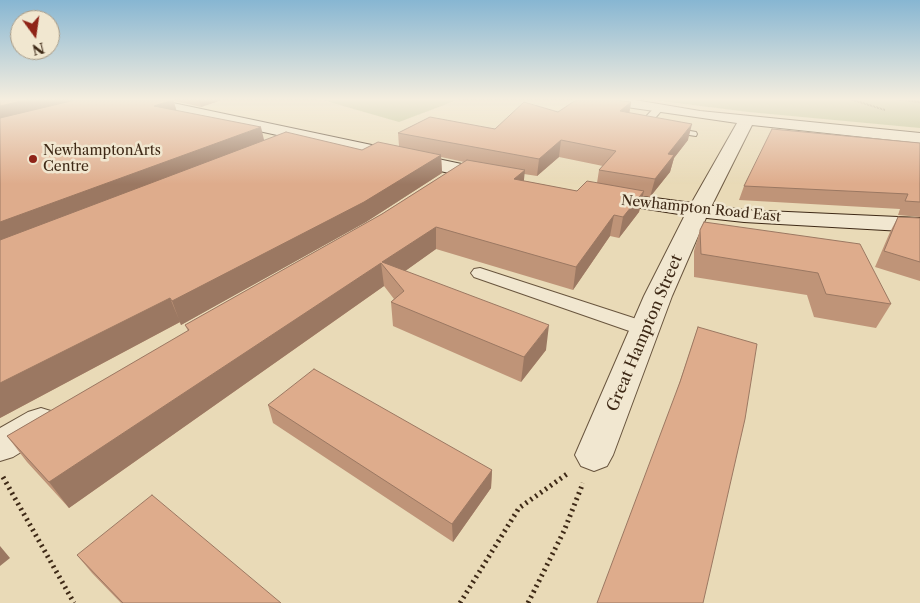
<!DOCTYPE html>
<style>
body{margin:0}
#map{position:relative;width:920px;height:603px;overflow:hidden;background:#e9dab7;font-family:"Libre Caslon Text",serif}
canvas{display:block}
.north{position:absolute;left:10px;top:10px;width:50px;height:50px;box-sizing:border-box;background:#f1e7d0;border:1px solid #a99b86;border-radius:50%;rotate:166deg;font-size:14px;font-weight:700;line-height:20px;text-align:center;color:#3e2916}
.north::after{content:'';display:block;margin:auto;width:18px;height:22px;background:#8f2418;clip-path:polygon(50% 0,100% 100%,50% 72%,0 100%)}
</style>
<div id="map">
<canvas width="920" height="603"></canvas>
<div class="north">N</div>
</div>
<script>
const c = document.querySelector('canvas').getContext('2d');
c.lineJoin = 'round';
function fill(path, color) { c.fillStyle = color; c.fill(path, 'evenodd'); }
const toPath = rows => new Path2D(rows.map(r => 'M' + r).join(''));
function strokePath(path, color, width, dash) { c.strokeStyle = color; c.lineWidth = width; c.lineCap = dash ? 'butt' : 'round'; c.setLineDash(dash || []); c.stroke(path); }
function drawText(font, color, halo, rows, align = 'center') {
  c.font = font + ' "Libre Caslon Text",serif'; c.lineWidth = 5; c.setLineDash([]); c.textBaseline = 'middle'; c.strokeStyle = halo; c.fillStyle = color; for (const [text, x, y, turn = 0] of rows) {
    c.save(); c.translate(x, y); c.rotate((+turn || 0) * Math.PI / 180); c.textAlign = isNaN(turn) ? turn : align; if (halo) c.strokeText(text, 0, 0); c.fillText(text, 0, 0); c.restore();
  }
}
const green = toPath([
 [319,99,460,99,399,122],
 [644,99,920,99,920,128,749,112]
]);
const pathFar1 = toPath([
 [850,99,885,110],
 [896,99,920,102]
]);
const path = toPath([
 [3,477,74,603],
 [460,603,519,508,567,474],
 [528,603,564,531,583,483]
]);
const lane = toPath([
 [657,107,662,110,650,124,696,132,697,134,696,136,639,128,638,126,639,124,654,108,657,107],
 [480,268,652,324,655,329,652,334,645,335,638,334,474,277,471,273,474,269,480,268]
]);
const street = toPath([
 [593,99,629,99,700,111,920,133,920,143,752,125,709,211,672,296,613,455,607,466,594,471,581,466,575,455,644,296,687,211,737,123,599,103,593,99],
 [41,408,54,412,59,422,54,432,13,457,0,461,0,428,28,412,41,408]
]);
const secondary = toPath([
 [126,99,154,99,490,170,497,172,499,176,497,180,490,182,132,103,126,99],
 [603,191,744,210,920,218,920,232,744,222,698,217,596,201,593,197,596,193,603,191]
]);
const wall = toPath([
 [0,100,222,100,201,107,174,101,176,110,264,140,362,150,399,146,398,133,495,129,558,112,631,102,629,113,688,140,674,158,670,172,650,197,643,196,639,212,619,238,610,236,573,290,436,249,405,271,546,350,521,382,393,326,391,302,394,299,384,286,69,508,27,462,7,436,188,331,185,325,382,214,464,162,441,157,442,173,366,222,181,325,180,322,0,418],
 [559,157,603,166,599,170,597,183,577,191,524,181,524,174,537,176],
 [920,143,920,217,898,215,900,209,739,200,744,186],
 [898,217,920,218,920,281,875,267,890,232],
 [704,222,891,304,876,328,814,317,807,295,694,277,694,251,700,230],
 [698,327,703,603,676,393],
 [268,405,492,470,491,488,453,542,273,423],
 [77,555,281,603,121,603,92,573]
]);
const shadedWall = toPath([
 [26,100,94,100,0,123,0,106],
 [173,100,178,115,154,106],
 [199,100,222,100,201,107],
 [631,102,629,116,620,111],
 [692,124,688,140,674,158,670,172,650,197,655,179,668,154],
 [261,127,265,144,0,248,0,222],
 [561,140,559,157,537,176,539,159],
 [441,155,442,173,366,222,181,325,172,301],
 [525,170,523,189,514,179],
 [644,191,639,212,619,238,623,217],
 [614,215,610,236,573,290,576,267],
 [436,227,436,249,394,279,382,262],
 [381,263,384,286,69,508,49,482],
 [170,298,180,322,0,418,0,383],
 [549,325,546,350,521,382,524,357],
 [492,470,491,488,453,542,452,524],
 [0,546,10,558,0,566]
]);
const building = toPath([
 [0,100,26,100,0,106,0,100],
 [75,100,173,100,154,106,261,127,0,222,0,118,75,100],
 [576,100,616,100,631,102,620,111,692,124,668,154,674,155,655,179,599,170,616,151,561,140,539,159,398,133,430,117,495,129,524,102,558,112,576,100],
 [772,129,920,143,920,202,905,201,908,194,744,186,772,129],
 [286,132,362,150,378,142,441,155,364,202,172,301,170,298,0,383,0,240,286,132],
 [467,160,525,170,514,179,577,191,587,181,644,191,623,217,614,215,576,267,436,227,382,262,549,325,524,357,391,302,404,291,381,263,49,482,7,436,189,330,185,325,382,214,467,160],
 [898,217,920,218,920,262,884,251,898,217],
 [704,222,860,244,891,304,826,294,818,273,701,254,700,230,704,222],
 [698,327,757,344,745,419,703,603,597,603,680,382,698,327],
 [314,369,492,470,452,524,268,405,314,369],
 [152,495,281,603,123,603,77,555,152,495]
]);
const markers = [
 [33,159,5,"#8f2418"]
];
const farPoinames = [
 ["NewhamptonArts",43,151],
 ["Centre",43,167]
];
const farStreetnames = [
 ["Newhampton Road East",701,209,6]
];
const streetNames = [
 ["Great Hampton Street",645,333,-67]
];
fill(green, '#babe8c');
strokePath(lane, '#69553e', 2);
strokePath(street, '#69553e', 2);
strokePath(secondary, '#3e2916', 2);
strokePath(pathFar1, '#3e2916', 2, [0.5, 1]);
strokePath(path, '#3e2916', 5, [2, 4]);
fill(lane, '#f1e7d0');
fill(street, '#f1e7d0');
fill(secondary, '#f1e7d0');
fill(wall, '#bf9478');
fill(shadedWall, '#9b7862');
fill(building, '#deac8c');
strokePath(building, '#9b7862', 1);
const sky = c.createLinearGradient(0, 0, 0, 184);
sky.addColorStop(0, '#87b6d2');
sky.addColorStop(0.54, '#f5eedf');
sky.addColorStop(1, '#f5eedf00');
c.fillStyle = sky;
c.fillRect(0, 0, 920, 184);
for (const [x, y, r, color] of markers) { const dot = new Path2D(); dot.arc(x, y, r, 0, 2 * Math.PI); c.fillStyle = color; c.fill(dot); strokePath(dot, '#f1e7d0', 2); }
drawText('14px', '#3e2916', '#f1e7d0', farPoinames, 'left');
drawText('14px', '#3e2916', '#f1e7d0', farStreetnames);
drawText('16px', '#3e2916', '#f1e7d0', streetNames);
</script>
